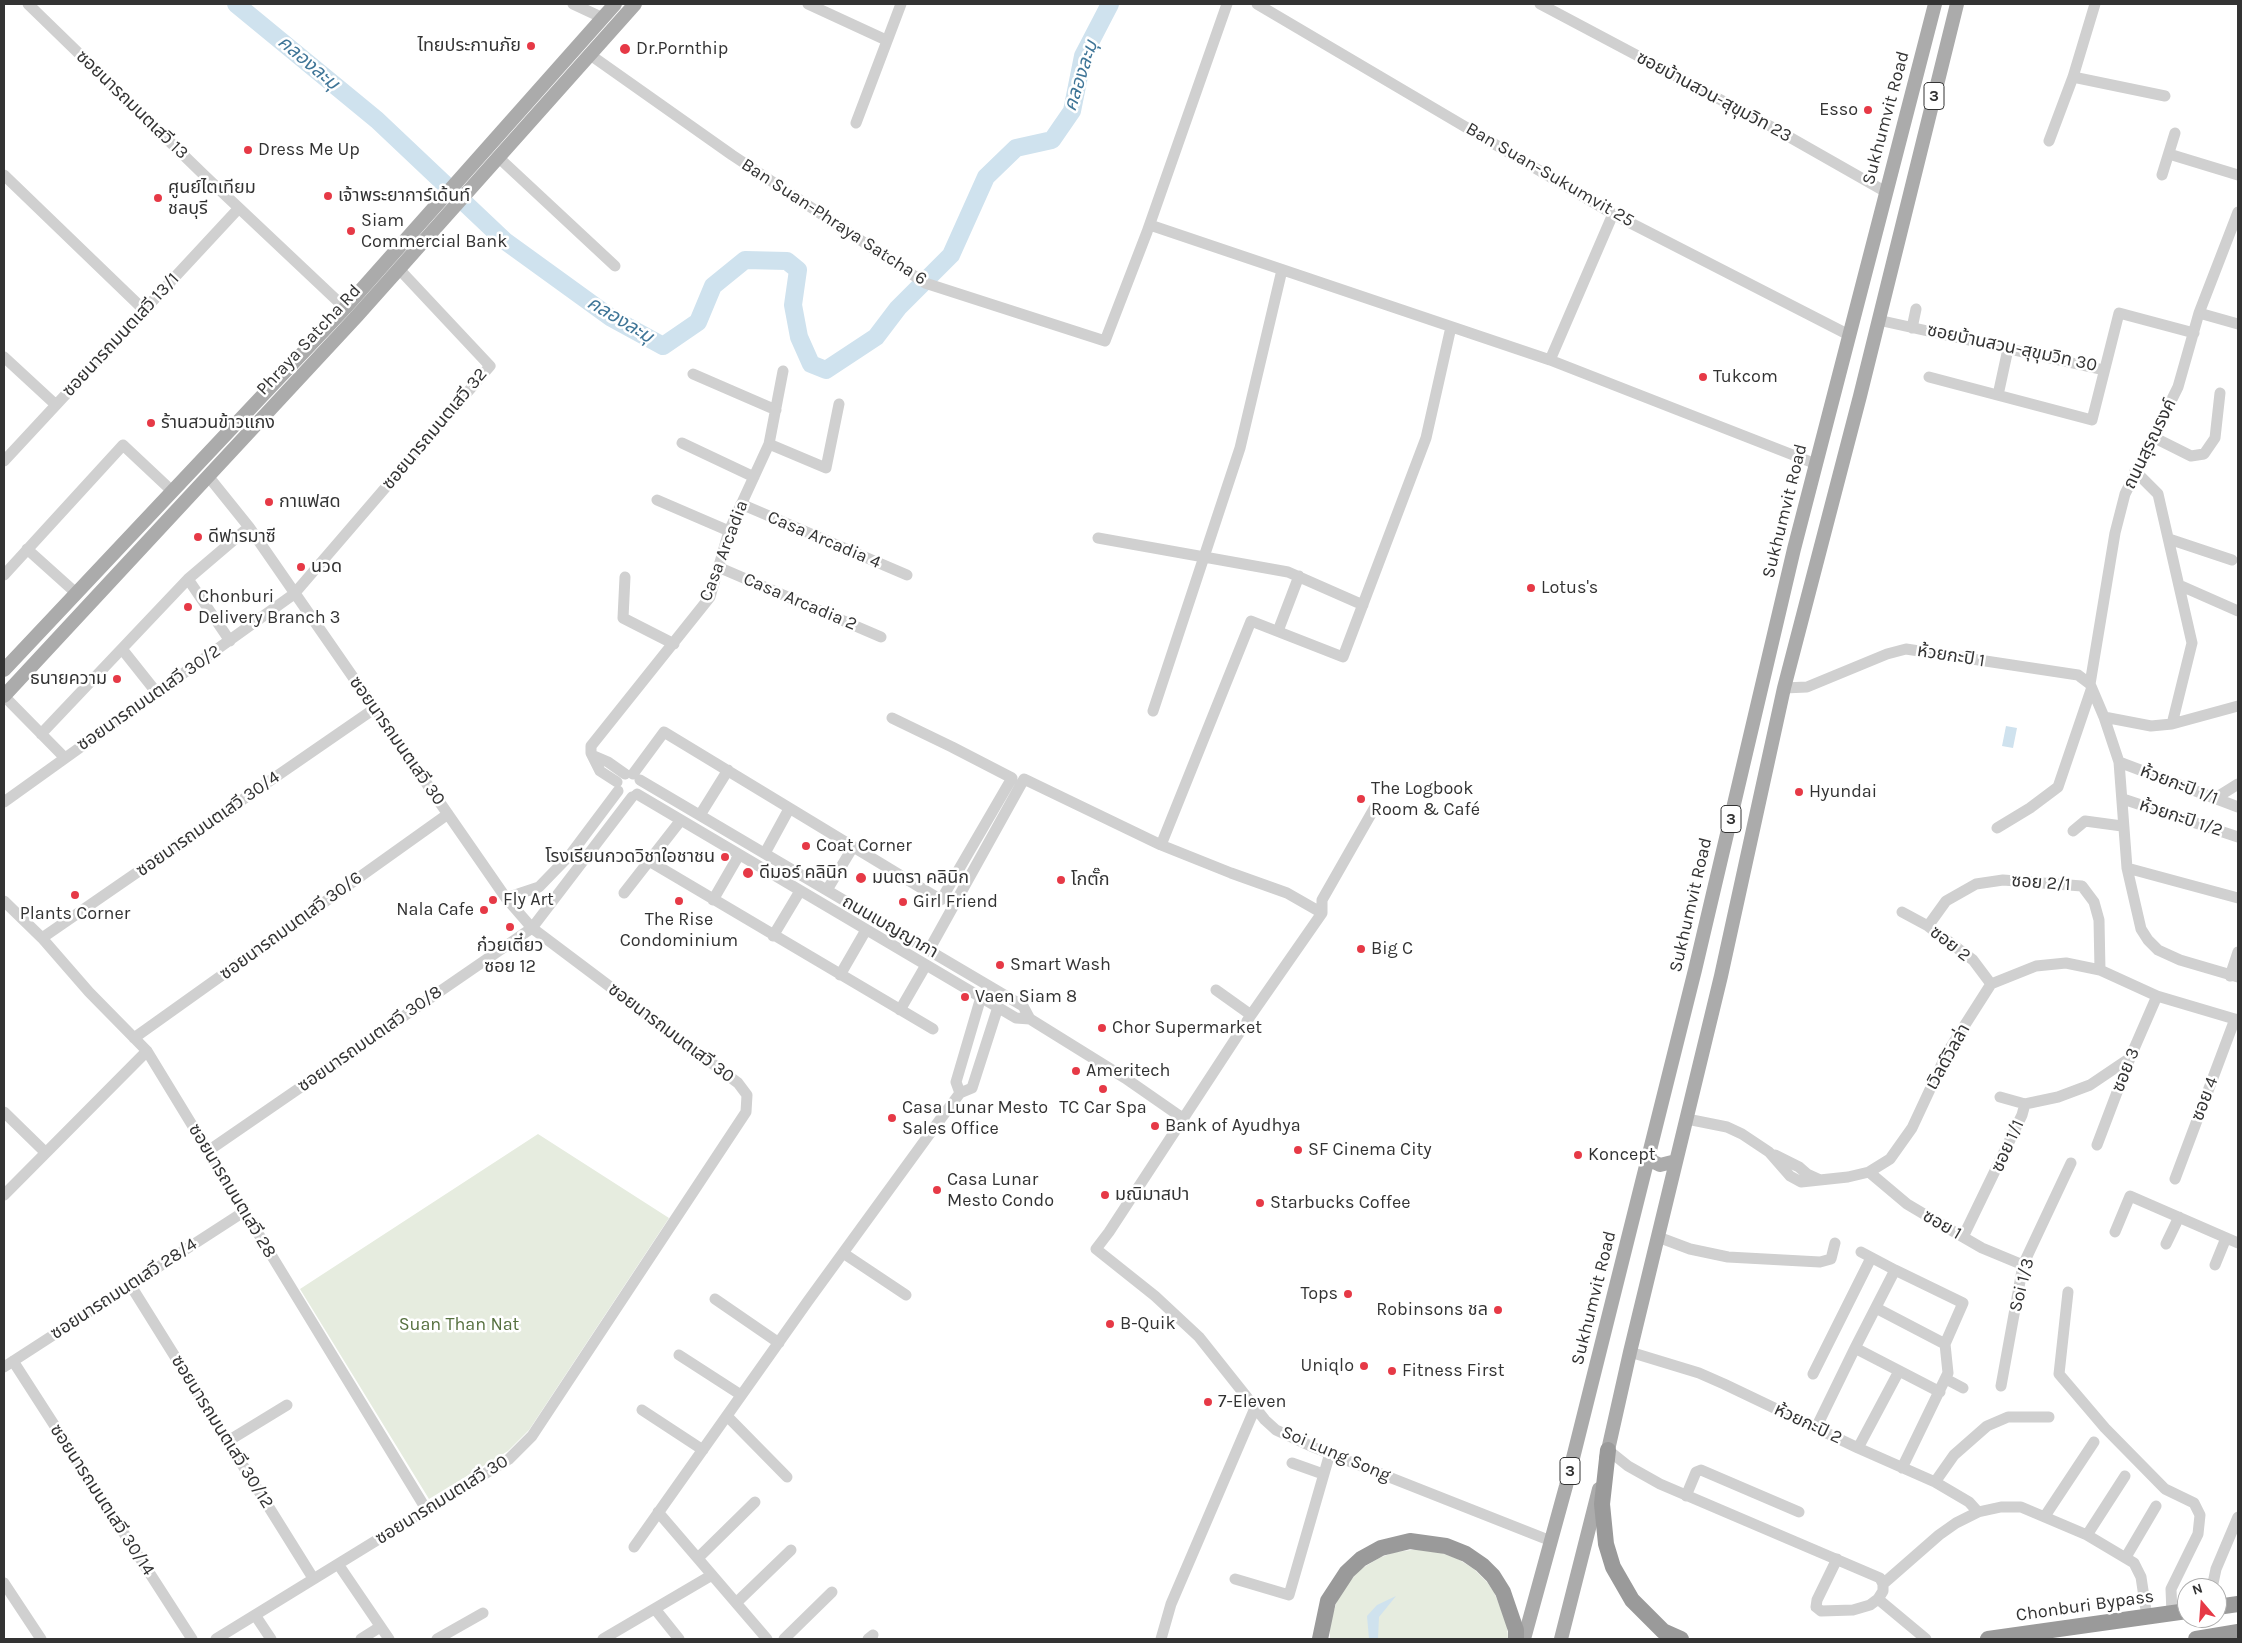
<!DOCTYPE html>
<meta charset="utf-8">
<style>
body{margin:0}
#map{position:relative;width:2242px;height:1643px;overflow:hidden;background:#fff;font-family:Karla,sans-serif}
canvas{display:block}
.frame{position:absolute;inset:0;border:5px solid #333;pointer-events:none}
.north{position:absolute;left:2177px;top:1578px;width:50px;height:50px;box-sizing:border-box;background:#fff;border:1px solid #adadad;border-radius:50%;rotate:342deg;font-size:14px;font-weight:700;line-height:20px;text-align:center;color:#333}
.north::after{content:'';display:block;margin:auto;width:18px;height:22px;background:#e63946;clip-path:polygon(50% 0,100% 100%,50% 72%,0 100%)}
</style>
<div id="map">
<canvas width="2242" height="1643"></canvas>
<div class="frame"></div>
<div class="north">N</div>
</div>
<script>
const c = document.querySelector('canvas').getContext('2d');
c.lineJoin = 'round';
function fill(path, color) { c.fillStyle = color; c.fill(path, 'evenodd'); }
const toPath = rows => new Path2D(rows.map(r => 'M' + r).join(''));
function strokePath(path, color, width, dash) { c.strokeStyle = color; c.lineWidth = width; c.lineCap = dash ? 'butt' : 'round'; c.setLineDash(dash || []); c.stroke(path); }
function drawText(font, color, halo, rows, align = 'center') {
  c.font = font + ' Karla,"Noto Sans Thai",sans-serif'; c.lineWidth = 5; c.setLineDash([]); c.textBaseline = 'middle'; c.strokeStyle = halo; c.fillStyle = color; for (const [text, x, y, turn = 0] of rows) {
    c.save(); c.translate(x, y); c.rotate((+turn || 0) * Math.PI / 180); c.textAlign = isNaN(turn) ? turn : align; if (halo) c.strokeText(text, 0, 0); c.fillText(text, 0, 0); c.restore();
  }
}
const green = toPath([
 [538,1134,669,1218,529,1430,508,1451,429,1499,300,1289],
 [1420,1549,1436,1551,1458,1559,1474,1569,1487,1582,1494,1592,1507,1624,1508,1639,1330,1639,1330,1623,1337,1601,1348,1583,1361,1569,1379,1558,1395,1552]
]);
const water = toPath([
 [2006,726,2017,728,2013,748,2002,746],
 [1396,1596,1379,1617,1378,1639,1369,1639,1367,1616,1377,1605]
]);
const river = toPath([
 [236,4,377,120,505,241,610,317,663,346,698,322,713,286,745,260,787,261,798,270,793,305,799,337,811,364,826,370,876,337,898,308,951,255,986,177,1016,148,1052,140,1072,111,1083,56,1110,4]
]);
const minor = toPath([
 [28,4,205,176,345,308],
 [573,4,603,18],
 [808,4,886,40],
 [1257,4,1613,214,1849,335],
 [1540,4,1770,126,1886,192],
 [589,54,732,155,925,283,1105,341,1147,232,1227,4],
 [2073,77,2165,96],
 [856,123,901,4],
 [2049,141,2073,77,2095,4],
 [2169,154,2238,175],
 [498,157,615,266],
 [4,175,144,310],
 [2162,175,2175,133],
 [2238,212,2199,313,2178,387,2125,494,2115,533,2090,684,2104,717,2119,762,2127,868,2141,929,2148,940,2158,950,2180,960,2238,977],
 [1150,225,1550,360,1816,464],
 [2199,313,2238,324],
 [1878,320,2104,370],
 [1912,328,1916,309],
 [4,357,56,405],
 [1550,360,1613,214],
 [693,374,776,410],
 [1929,377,2092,420,2119,313,2194,333],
 [1998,395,2008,349],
 [2153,437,2191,456,2204,454,2215,438,2220,393],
 [682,443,754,477],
 [769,444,826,468,839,404],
 [4,461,239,208],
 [2135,471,2158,494,2192,643,2172,724],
 [208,476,249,527,506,898,532,928,738,1083,747,1095,746,1112,532,1436,509,1459,216,1639],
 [657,500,729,531],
 [741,504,907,575],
 [1098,538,1288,572,1363,605],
 [2169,539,2232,560],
 [27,549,76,593],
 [718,567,881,637],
 [4,575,123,445,172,491],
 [625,577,623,618,674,644],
 [188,579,230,641],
 [2179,585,2238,611],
 [1278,631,1299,576],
 [122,649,157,693],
 [1784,688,1807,687,1887,654,1906,649,2078,675,2090,684],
 [4,696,65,758],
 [1153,711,1240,448,1282,270],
 [2104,717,2151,726,2172,724,2238,706],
 [41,734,188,579,249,527],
 [594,756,608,762,625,774],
 [2119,762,2238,807],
 [633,774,664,732,941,900,1012,778,952,747,892,718],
 [640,780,1023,1006,1030,1019],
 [617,782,600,771,591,753,591,746,710,597,729,531,769,444,783,371],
 [637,794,1016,1018,1030,1019,1125,1078,1184,1119],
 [2123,799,2238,837],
 [2214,799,2238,784],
 [4,802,294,594,490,366,399,269],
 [1375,807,1322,900,1322,913,1251,1015,1109,1232,1096,1249,1155,1296,1199,1337,1265,1420,1276,1430,1313,1447,1551,1541],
 [700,815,728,770],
 [1997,828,2030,808,2058,787,2091,690],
 [2073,831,2085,821,2122,826],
 [1161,845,1251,621,1343,657,1426,438,1451,327],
 [765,853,789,809],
 [649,861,933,1029],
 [2127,868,2238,898],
 [827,890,853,847],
 [624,893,681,820],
 [506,898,539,887,570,855,618,791],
 [713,900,739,855],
 [4,901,42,938,89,992,147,1051,426,1509],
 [1902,912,1928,926,1973,960,1991,984],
 [1928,926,1946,901,1976,884,2003,880,2082,886,2094,902,2099,920,2100,970],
 [773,936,800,891],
 [42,938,374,709],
 [929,950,1024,779,1161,845,1231,873,1287,893,1322,913],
 [840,975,866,930],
 [2230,976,2238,952],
 [1216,990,1251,1015],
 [900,1010,926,965],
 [134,1038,448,814],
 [960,1093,956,1082,981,997],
 [2000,1097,2025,1104],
 [4,1112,46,1153],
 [1687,1119,1727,1127,1742,1134,1769,1152,1790,1176,1801,1182,1848,1177,1869,1172,1890,1159,1912,1128,1947,1053,1991,984,2036,966,2066,963,2100,970,2157,996,2238,1020],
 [2097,1145,2130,1058,2157,996],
 [208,1151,532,928,632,797],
 [1775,1155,1799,1167,1807,1174,1818,1179],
 [1869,1172,1907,1204,1944,1226,1982,1248,2023,1265],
 [2175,1179,2235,1019],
 [4,1195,147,1051],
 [2115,1232,2130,1196,2238,1243],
 [1658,1237,1690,1249,1728,1257,1820,1262,1831,1259,1835,1243],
 [1963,1237,2022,1115,2025,1104,2058,1097,2090,1085,2130,1058],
 [2166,1244,2179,1217],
 [1861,1252,1895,1270],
 [843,1253,906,1295],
 [2215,1265,2226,1238],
 [131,1286,313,1578],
 [2068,1292,2059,1374,2105,1428,2165,1489,2194,1503,2200,1515,2198,1534,2171,1589,2172,1614],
 [715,1299,779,1343],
 [1876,1308,1945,1344],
 [1855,1348,1940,1392],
 [1630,1352,1699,1373,1724,1384,1858,1448,1935,1482,1969,1502,1978,1512],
 [679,1355,741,1395],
 [13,1361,192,1639],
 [4,1367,245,1211],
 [1813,1374,1871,1258],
 [1946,1379,1963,1388],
 [2001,1386,2023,1265,2071,1163],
 [642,1410,703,1450],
 [727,1416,787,1477],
 [1816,1428,1855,1348,1895,1270,1963,1303,1945,1344,1948,1373,1902,1468],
 [228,1441,287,1405],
 [1858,1448,1899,1371],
 [1608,1450,1628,1466,1660,1484,1880,1578,1883,1584,1883,1591,1878,1599,1926,1639],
 [1292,1463,1323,1474],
 [1935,1482,1954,1455,1987,1426,2008,1417,2049,1417],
 [1686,1496,1696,1472,1701,1470,1799,1512],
 [658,1512,767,1639],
 [2045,1516,2094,1442],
 [2087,1535,2125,1476],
 [634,1547,808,1301,939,1121,960,1093,972,1088,998,1007],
 [2126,1557,2156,1506],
 [698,1558,755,1502],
 [1837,1559,1817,1600,1816,1607,1821,1611,1853,1610,1870,1605,1878,1599],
 [338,1564,389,1639],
 [1235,1579,1289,1595,1330,1453],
 [4,1583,41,1639],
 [1883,1584,1939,1535,1956,1523,1978,1512,2001,1507,2021,1507,2087,1535,2134,1563,2141,1577,2147,1617],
 [2212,1588,2216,1569,2238,1517],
 [736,1603,791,1550],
 [655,1609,679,1639],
 [255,1615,271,1639],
 [361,1639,380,1627],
 [437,1639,483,1613],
 [603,1639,712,1575],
 [784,1639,832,1592],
 [868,1639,873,1635],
 [1161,1639,1171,1604,1255,1408]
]);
const major = toPath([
 [4,670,345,308,615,4],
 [4,696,357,316,635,4],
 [1649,1155,1652,1161,1660,1165,1676,1161],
 [1606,1459,1630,1352,1721,976,1784,688,1860,396,1957,4],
 [1524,1639,1566,1486,1695,970,1794,549,1935,4],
 [1561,1639,1599,1489]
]);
const highway = toPath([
 [1608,1450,1602,1504,1606,1544,1613,1567,1632,1600,1663,1631,1681,1639],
 [2217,1607,2238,1604],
 [1320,1639,1328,1601,1347,1572,1361,1559,1381,1548,1410,1541,1446,1546,1466,1554,1482,1565,1493,1576,1503,1592,1516,1630,1516,1639],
 [1988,1639,2187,1611],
 [2196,1639,2238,1632]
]);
const markers = [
 [531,46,5,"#e63946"],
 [625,49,6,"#e63946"],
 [1868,110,5,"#e63946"],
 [248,150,5,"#e63946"],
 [328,196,5,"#e63946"],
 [158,198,5,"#e63946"],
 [351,231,5,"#e63946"],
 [1703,377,5,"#e63946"],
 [151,423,5,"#e63946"],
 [269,502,5,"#e63946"],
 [198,537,5,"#e63946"],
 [301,567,5,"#e63946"],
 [1531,588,5,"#e63946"],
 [188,607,5,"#e63946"],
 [117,679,5,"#e63946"],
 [1799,792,5,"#e63946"],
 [1361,799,5,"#e63946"],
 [806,846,5,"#e63946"],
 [725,857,5,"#e63946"],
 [748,873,6,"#e63946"],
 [861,878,6,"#e63946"],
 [1061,880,5,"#e63946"],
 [75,895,5,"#e63946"],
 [493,900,5,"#e63946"],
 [679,901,5,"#e63946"],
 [903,902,5,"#e63946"],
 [484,910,5,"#e63946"],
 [510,927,5,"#e63946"],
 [1361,949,5,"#e63946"],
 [1000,965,5,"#e63946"],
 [965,997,5,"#e63946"],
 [1102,1028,5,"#e63946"],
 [1076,1071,5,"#e63946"],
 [1103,1089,5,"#e63946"],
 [892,1118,5,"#e63946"],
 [1155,1126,5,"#e63946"],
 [1298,1150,5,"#e63946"],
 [1578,1155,5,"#e63946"],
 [937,1190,5,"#e63946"],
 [1105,1195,5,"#e63946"],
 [1260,1203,5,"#e63946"],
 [1348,1294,5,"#e63946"],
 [1498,1310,5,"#e63946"],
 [1110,1324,5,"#e63946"],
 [1364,1366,5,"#e63946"],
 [1392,1371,5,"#e63946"],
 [1208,1402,5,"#e63946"]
];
const shields = [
 [1934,96,20],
 [1731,819,20],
 [1570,1471,20]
];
const shieldNames = [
 ["3",1934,96],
 ["3",1731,819],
 ["3",1570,1471]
];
const poiNames = [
 ["ไทยประกานภัย",521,46,"right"],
 ["Dr.Pornthip",636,49],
 ["Esso",1858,110,"right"],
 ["Dress Me Up",258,150],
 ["ศูนย์ไตเทียม",168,188],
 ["ชลบุรี",168,209],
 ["เจ้าพระยาการ์เด้นท์",338,196],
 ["Siam",361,221],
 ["Commercial Bank",361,242],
 ["Tukcom",1713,377],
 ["ร้านสวนข้าวแกง",161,423],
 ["กาแฟสด",279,502],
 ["ดีฟารมาซี",208,537],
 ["นวด",311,567],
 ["Lotus's",1541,588],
 ["Chonburi",198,597],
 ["Delivery Branch 3",198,618],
 ["ธนายความ",107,679,"right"],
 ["The Logbook",1371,789],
 ["Room & Café",1371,810],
 ["Hyundai",1809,792],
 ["Coat Corner",816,846],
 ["โรงเรียนกวดวิชาใอชาชน",715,857,"right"],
 ["ดีมอร์ คลินิก",759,873],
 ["มนตรา คลินิก",872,878],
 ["โกตั๊ก",1071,880],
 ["Fly Art",503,900],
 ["Girl Friend",913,902],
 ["Nala Cafe",474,910,"right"],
 ["Plants Corner",75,914,"center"],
 ["The Rise",679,920,"center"],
 ["Condominium",679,941,"center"],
 ["ก๋วยเตี๋ยว",510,946,"center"],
 ["ซอย 12",510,967,"center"],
 ["Big C",1371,949],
 ["Smart Wash",1010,965],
 ["Vaen Siam 8",975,997],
 ["Chor Supermarket",1112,1028],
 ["Ameritech",1086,1071],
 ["Casa Lunar Mesto",902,1108],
 ["Sales Office",902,1129],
 ["TC Car Spa",1103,1108,"center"],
 ["Bank of Ayudhya",1165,1126],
 ["SF Cinema City",1308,1150],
 ["Koncept",1588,1155],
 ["Casa Lunar",947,1180],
 ["Mesto Condo",947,1201],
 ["มณิมาสปา",1115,1195],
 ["Starbucks Coffee",1270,1203],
 ["Tops",1338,1294,"right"],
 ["Robinsons ชล",1488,1310,"right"],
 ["B-Quik",1120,1324],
 ["Uniqlo",1354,1366,"right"],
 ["Fitness First",1402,1371],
 ["7-Eleven",1218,1402]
];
const streetNames = [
 ["ซอยบ้านสวน-สุขุมวิท 23",1714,97,28],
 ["ซอยนารถมนตเสวี 13",132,105,44],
 ["Sukhumvit Road",1886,118,-75],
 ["Ban Suan-Sukumvit 25",1550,175,30],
 ["Ban Suan-Phraya Satcha 6",834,222,33],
 ["ซอยนารถมนตเสวี 13/1",121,335,-47],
 ["Phraya Satcha Rd",309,340,-47],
 ["ซอยบ้านสวน-สุขุมวิท 30",2012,348,12],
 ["ซอยนารถมนตเสวี 32",435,429,-50],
 ["ถนนสุรณรงค์",2150,444,-64],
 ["Sukhumvit Road",1785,511,-76],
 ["Casa Arcadia 4",824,540,23],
 ["Casa Arcadia",724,551,-69],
 ["Casa Arcadia 2",800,602,23],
 ["ห้วยกะปิ 1",1951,656,9],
 ["ซอยนารถมนตเสวี 30/2",149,698,-35],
 ["ซอยนารถมนตเสวี 30",397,741,55],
 ["ห้วยกะปิ 1/1",2179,785,21],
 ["ห้วยกะปิ 1/2",2181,818,18],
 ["ซอยนารถมนตเสวี 30/4",208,824,-35],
 ["ซอย 2/1",2041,883,4],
 ["Sukhumvit Road",1691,905,-77],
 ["ซอยนารถมนตเสวี 30/6",291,926,-36],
 ["ถนนเบญญาภา",890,927,30],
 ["ซอย 2",1950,944,38],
 ["ซอยนารถมนตเสวี 30",671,1033,37],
 ["ซอยนารถมนตเสวี 30/8",370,1039,-35],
 ["เวิลด์วิลล่า",1948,1057,-61],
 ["ซอย 3",2126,1070,-68],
 ["ซอย 4",2205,1099,-69],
 ["ซอย 1/1",2008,1146,-66],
 ["ซอยนารถมนตเสวี 28",232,1191,59],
 ["ซอย 1",1942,1225,30],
 ["Soi 1/3",2022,1285,-76],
 ["ซอยนารถมนตเสวี 28/4",124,1289,-33],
 ["Sukhumvit Road",1594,1298,-76],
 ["ห้วยกะปิ 2",1808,1424,25],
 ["ซอยนารถมนตเสวี 30/12",222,1432,58],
 ["Soi Lung Song",1336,1454,23],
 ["ซอยนารถมนตเสวี 30/14",102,1500,57],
 ["ซอยนารถมนตเสวี 30",442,1500,-32],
 ["Chonburi Bypass",2085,1606,-8]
];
const parkNames = [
 ["Suan Than Nat",459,1325]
];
const waterNames = [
 ["คลองละมุ",308,63,40],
 ["คลองละมุ",1081,76,-72],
 ["คลองละมุ",620,320,31]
];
fill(green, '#e6ecdf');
fill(water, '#cfe2ee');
strokePath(river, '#cfe2ee', 18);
strokePath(minor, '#d0d0d0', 11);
strokePath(major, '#ababab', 14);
strokePath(highway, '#9a9a9a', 16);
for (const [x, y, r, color] of markers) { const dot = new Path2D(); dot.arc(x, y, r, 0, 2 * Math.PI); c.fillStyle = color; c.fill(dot); strokePath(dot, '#fff', 2); }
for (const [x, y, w] of shields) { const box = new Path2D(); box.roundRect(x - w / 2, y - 13.5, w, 27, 4); c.fillStyle = '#fff'; c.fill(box); strokePath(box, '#333', 1); }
drawText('bold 16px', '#333', null, shieldNames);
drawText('18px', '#333', '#fff', poiNames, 'left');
drawText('18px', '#333', '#fff', streetNames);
drawText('18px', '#56703f', '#fff', parkNames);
drawText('italic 19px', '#3f7597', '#fff', waterNames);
</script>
